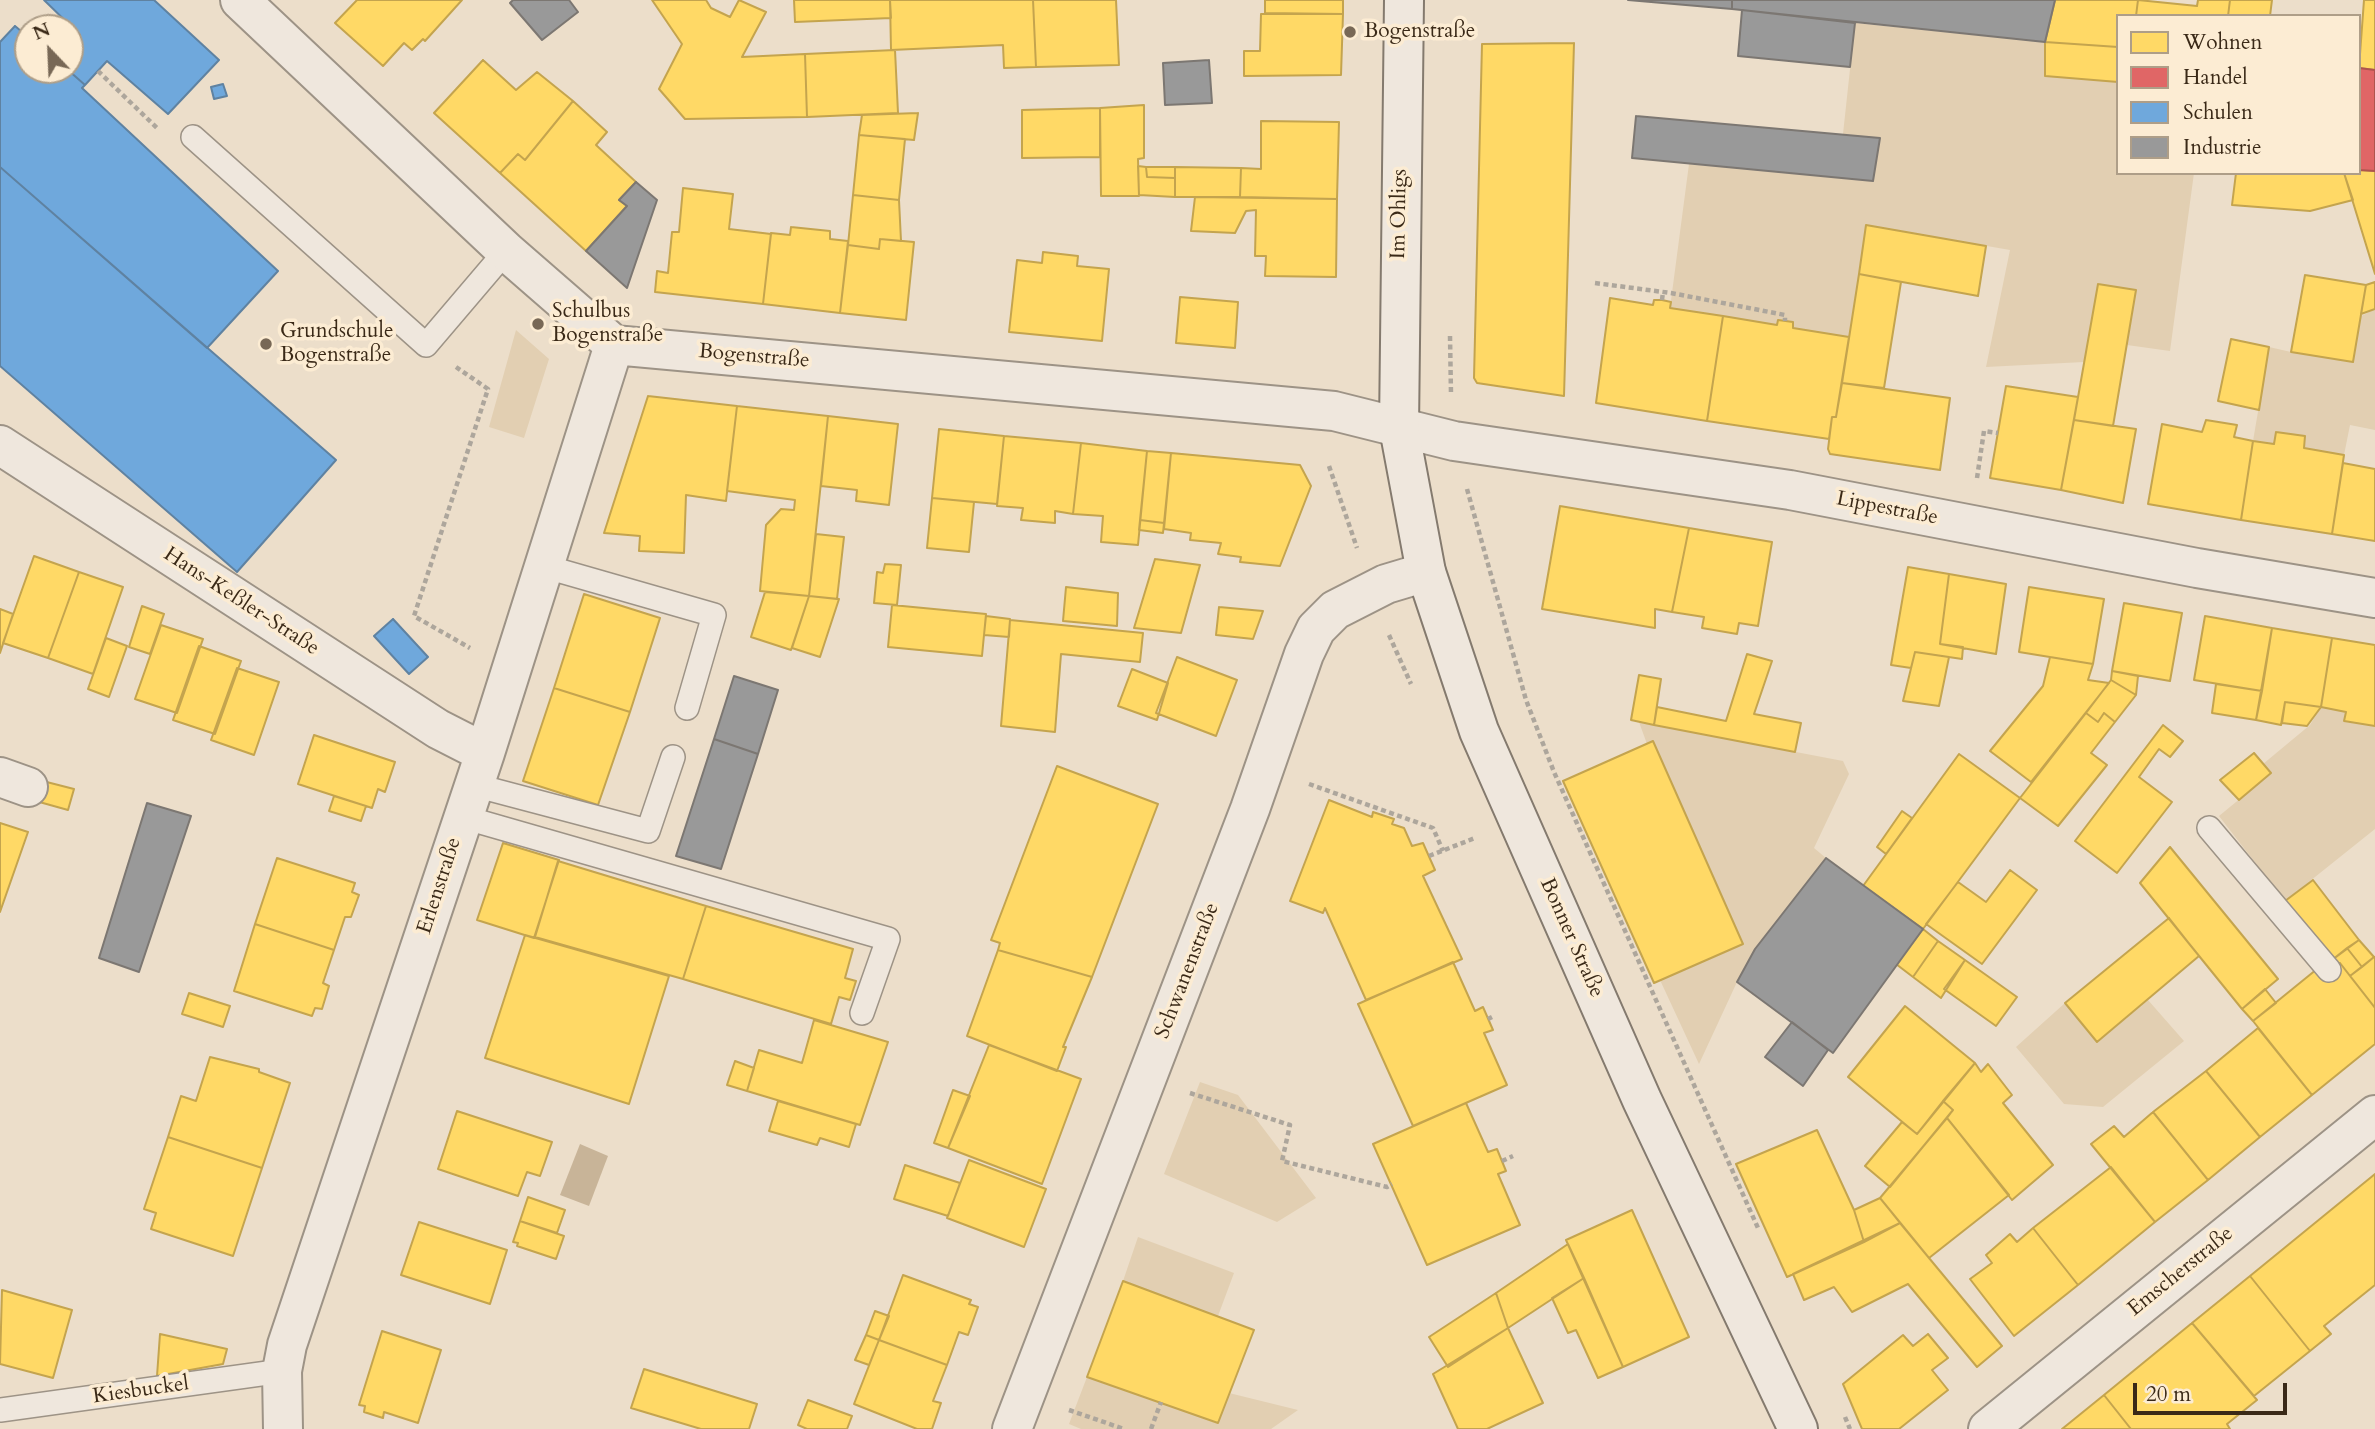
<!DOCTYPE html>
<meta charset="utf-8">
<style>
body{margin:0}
#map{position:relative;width:2375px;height:1429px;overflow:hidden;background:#ecdeca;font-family:Cardo,serif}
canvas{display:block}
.legend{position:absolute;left:2116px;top:14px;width:245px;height:161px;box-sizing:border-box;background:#fcecd3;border:2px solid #ae9e88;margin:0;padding:9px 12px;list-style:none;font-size:21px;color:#3a2917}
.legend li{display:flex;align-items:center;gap:14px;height:35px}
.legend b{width:35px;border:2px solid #ae9e88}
.north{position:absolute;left:14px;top:14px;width:70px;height:70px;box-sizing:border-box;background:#fcecd3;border:2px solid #ae9e88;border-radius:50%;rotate:337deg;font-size:19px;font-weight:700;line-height:28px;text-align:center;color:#3a2917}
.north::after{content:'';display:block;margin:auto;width:24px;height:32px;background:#786856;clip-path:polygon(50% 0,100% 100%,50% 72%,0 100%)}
.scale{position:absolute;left:2133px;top:1383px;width:154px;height:32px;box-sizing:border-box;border:4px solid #3a2917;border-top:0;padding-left:9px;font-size:21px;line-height:24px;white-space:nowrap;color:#3a2917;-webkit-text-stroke:5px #fcecd3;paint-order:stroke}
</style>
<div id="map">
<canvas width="2375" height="1429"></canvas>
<ul class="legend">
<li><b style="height:19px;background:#ffd966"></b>Wohnen</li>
<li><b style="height:19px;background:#e06666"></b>Handel</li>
<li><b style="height:19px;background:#6fa8dc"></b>Schulen</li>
<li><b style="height:19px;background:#999"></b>Industrie</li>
</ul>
<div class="north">N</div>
<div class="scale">20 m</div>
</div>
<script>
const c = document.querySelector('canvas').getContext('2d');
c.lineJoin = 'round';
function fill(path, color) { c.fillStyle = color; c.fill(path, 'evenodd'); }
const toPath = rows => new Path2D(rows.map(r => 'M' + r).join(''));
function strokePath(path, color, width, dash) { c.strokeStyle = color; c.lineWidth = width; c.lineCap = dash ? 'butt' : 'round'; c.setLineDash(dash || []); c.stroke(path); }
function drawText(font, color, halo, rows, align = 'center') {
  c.font = font + ' Cardo,serif'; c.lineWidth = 7; c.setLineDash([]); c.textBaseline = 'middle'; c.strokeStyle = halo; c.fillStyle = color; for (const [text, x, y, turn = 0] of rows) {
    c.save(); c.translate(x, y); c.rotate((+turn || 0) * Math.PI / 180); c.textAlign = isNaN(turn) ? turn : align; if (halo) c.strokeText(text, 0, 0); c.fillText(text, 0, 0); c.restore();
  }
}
const green = toPath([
 [1855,23,2045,42,2118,82,2118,173,2194,173,2170,351,2127,345,2136,291,2098,284,2084,362,1986,367,2010,250,1866,225,1849,337,1670,308,1689,164,1873,180,1880,138,1843,134],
 [2375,309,2375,430,2350,425,2344,455,2304,448,2305,436,2276,432,2274,444,2253,441,2269,347,2291,352],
 [516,330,549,359,524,438,489,427],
 [2321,707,2346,712,2345,722,2375,726,2375,829,2285,901,2219,816,2270,774,2263,764,2310,725],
 [1639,722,1843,761,1849,774,1814,848,1826,858,1737,982,1699,1064,1660,980,1743,944,1653,742,1647,744],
 [2148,1000,2184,1041,2103,1107,2064,1104,2016,1047,2065,1003,2098,1042],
 [1200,1082,1238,1095,1316,1198,1277,1222,1164,1174],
 [1138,1237,1234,1273,1218,1316,1123,1281],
 [1087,1377,1217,1423,1229,1393,1298,1410,1271,1429,1081,1429,1069,1424]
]);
const water = toPath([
 [580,1144,608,1156,589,1206,560,1195]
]);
const homes = toPath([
 [357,0,462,0,425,41,423,39,412,50,404,43,383,66,335,23,357,0],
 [652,0,706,0,711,8,730,17,739,0,766,12,742,57,805,54,807,117,685,119,659,89,682,44,652,0],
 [794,0,890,0,891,18,795,22,794,0],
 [890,0,1033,0,1036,67,1004,68,1003,45,891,50,890,0],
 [1033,0,1116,0,1119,65,1036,67,1033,0],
 [1265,0,1343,0,1343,14,1265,13,1265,0],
 [2055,0,2138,0,2136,16,2118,16,2118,47,2045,42,2055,0],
 [2138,0,2197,6,2198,0,2230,0,2228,16,2136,16,2138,0],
 [2230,0,2272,0,2270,16,2228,16,2230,0],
 [2364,0,2375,0,2375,70,2359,68,2364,0],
 [1261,14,1343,14,1341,75,1244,76,1244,51,1260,51,1261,14],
 [2045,42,2118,47,2118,82,2045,76,2045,42],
 [1574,43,1564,396,1477,383,1474,378,1482,44,1574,43],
 [895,50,898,113,807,117,805,54,895,50],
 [483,60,516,90,537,72,573,101,525,160,518,154,500,173,434,113,483,60],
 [573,101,607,132,596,145,636,182,619,200,627,206,586,251,500,173,518,154,525,160,573,101],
 [1144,105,1144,158,1138,159,1139,196,1101,196,1100,108,1144,105],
 [1100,108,1100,157,1022,158,1022,110,1100,108],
 [918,113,914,140,859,135,862,115,918,113],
 [1261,121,1339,122,1337,199,1240,197,1241,168,1261,169,1261,121],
 [859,135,905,139,899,200,853,195,859,135],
 [1138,166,1146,167,1147,177,1175,178,1175,197,1139,195,1138,166],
 [1146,167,1175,167,1175,178,1147,177,1146,167],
 [1175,167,1241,168,1240,197,1175,197,1175,167],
 [2359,170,2375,171,2375,274,2344,173,2359,173,2359,170],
 [2236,173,2344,173,2353,200,2310,211,2232,205,2236,173],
 [683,188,733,194,729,229,771,234,763,304,655,292,657,271,668,273,672,232,679,232,683,188],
 [853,195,899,200,901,241,880,239,879,249,848,245,853,195],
 [1195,197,1337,199,1336,277,1265,276,1266,256,1255,256,1256,210,1246,211,1235,233,1191,231,1195,197],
 [1866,225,1986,246,1978,296,1859,274,1866,225],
 [791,227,830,231,830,239,848,241,840,313,763,304,771,233,790,235,791,227],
 [880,239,914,242,906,320,840,313,848,245,879,249,880,239],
 [1043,252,1078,256,1077,266,1109,269,1102,341,1009,332,1017,260,1042,263,1043,252],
 [1859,274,1901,282,1884,388,1842,383,1859,274],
 [2305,275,2366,285,2353,362,2291,352,2305,275],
 [2375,282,2375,309,2361,314,2366,285,2375,282],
 [2098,284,2136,290,2113,426,2074,420,2098,284],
 [1180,297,1238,302,1235,348,1176,343,1180,297],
 [1610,298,1653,305,1654,300,1662,300,1671,302,1670,308,1723,316,1707,421,1596,403,1610,298],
 [1723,316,1777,325,1778,320,1793,322,1793,328,1849,337,1836,417,1832,417,1829,439,1707,421,1723,316],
 [2231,339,2269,347,2259,410,2218,401,2231,339],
 [1842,383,1950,398,1940,470,1830,454,1828,449,1832,417,1836,417,1842,383],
 [2006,386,2078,397,2061,490,1990,478,2006,386],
 [648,396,737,406,726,501,686,495,684,553,639,551,640,536,604,533,648,396],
 [737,406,828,416,809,596,760,591,766,525,781,509,794,510,795,500,727,491,737,406],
 [828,416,898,424,889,505,856,501,857,490,821,486,828,416],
 [2074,420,2136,429,2123,503,2061,490,2074,420],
 [2206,420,2237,425,2234,437,2253,441,2241,520,2148,504,2162,424,2202,432,2206,420],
 [939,429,1004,436,997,504,932,498,939,429],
 [2276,432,2305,436,2304,448,2344,455,2332,534,2241,520,2253,441,2274,444,2276,432],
 [1004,436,1081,443,1073,514,1055,511,1055,523,1021,520,1023,508,997,506,1004,436],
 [1081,443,1147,451,1138,545,1101,542,1103,516,1073,514,1081,443],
 [1147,451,1171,453,1164,523,1140,520,1147,451],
 [1171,453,1300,465,1311,486,1280,566,1240,562,1241,557,1218,554,1221,543,1190,540,1191,533,1164,529,1171,453],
 [2343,463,2375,469,2375,541,2332,534,2343,463],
 [932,498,974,502,969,552,927,548,932,498],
 [1560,506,1689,528,1672,612,1655,609,1655,628,1542,609,1560,506],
 [1140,520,1164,523,1163,533,1139,530,1140,520],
 [1689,528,1772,542,1758,626,1739,623,1737,634,1702,628,1704,617,1672,612,1689,528],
 [816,534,844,537,837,599,809,596,816,534],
 [34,556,79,572,48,658,3,643,34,556],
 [1155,559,1200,565,1181,633,1134,628,1155,559],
 [885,564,901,565,897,605,874,603,877,572,883,573,885,564],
 [1908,567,1949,574,1940,644,1963,647,1962,659,1915,652,1911,668,1891,665,1908,567],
 [79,572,123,587,93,674,48,658,79,572],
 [1949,574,2006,584,1996,654,1940,644,1949,574],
 [1066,587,1118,593,1117,626,1063,621,1066,587],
 [2029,587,2104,599,2093,664,2019,652,2029,587],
 [765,592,809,596,791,650,751,637,765,592],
 [584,594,660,618,630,712,554,688,584,594],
 [809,596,839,599,820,657,792,648,809,596],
 [2124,603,2182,613,2170,681,2112,671,2124,603],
 [892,605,986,614,982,656,888,647,892,605],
 [142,606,164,614,150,654,129,647,142,606],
 [1219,607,1263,611,1253,639,1216,635,1219,607],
 [0,609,13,614,0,653,0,609],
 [986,616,1010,619,1009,637,984,635,986,616],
 [2205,616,2272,628,2262,691,2194,680,2205,616],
 [1010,620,1143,633,1140,662,1061,654,1055,732,1001,726,1010,620],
 [161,625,203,639,177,713,135,699,161,625],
 [2272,628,2332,638,2321,707,2285,702,2281,725,2256,720,2272,628],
 [106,638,127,646,109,697,88,689,106,638],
 [2332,638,2375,645,2375,726,2344,721,2346,712,2321,707,2332,638],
 [199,646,241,661,215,734,173,720,199,646],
 [1915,652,1949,657,1939,706,1903,701,1915,652],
 [1747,654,1772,661,1754,714,1801,723,1795,752,1654,725,1657,707,1726,721,1747,654],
 [1177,657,1237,680,1216,736,1156,713,1177,657],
 [2050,657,2093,664,2088,680,2109,683,2031,782,1990,751,2043,686,2050,657],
 [237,668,279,682,254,755,211,740,237,668],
 [1132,669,1168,683,1157,720,1118,706,1132,669],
 [2112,671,2138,676,2136,695,2111,680,2112,671],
 [1639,675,1661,679,1654,725,1631,720,1639,675],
 [2111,680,2136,695,2115,722,2104,713,2098,722,2086,713,2111,680],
 [2216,684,2262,691,2256,720,2212,713,2216,684],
 [554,688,630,712,598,805,523,781,554,688],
 [2285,702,2321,707,2307,726,2282,723,2285,702],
 [2086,713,2098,722,2104,713,2115,722,2091,753,2107,765,2058,826,2020,798,2086,713],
 [2163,725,2183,741,2170,757,2159,749,2139,777,2172,802,2117,873,2075,841,2163,725],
 [314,735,395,762,385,792,378,789,372,808,298,784,314,735],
 [1653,741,1743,944,1654,983,1563,781,1653,741],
 [2254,753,2271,773,2239,800,2220,780,2254,753],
 [1959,754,2020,798,1923,929,1863,886,1959,754],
 [1057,766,1158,804,1092,977,998,950,1000,943,991,940,1057,766],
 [31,778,74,789,68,810,25,798,31,778],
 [334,796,366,806,361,821,329,811,334,796],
 [1329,800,1372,817,1373,812,1394,819,1392,824,1404,828,1412,846,1423,843,1435,870,1423,876,1462,959,1366,1000,1325,908,1323,913,1290,901,1329,800],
 [1902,811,1912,818,1886,854,1877,847,1902,811],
 [0,823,28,832,0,912,0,823],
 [503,843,559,860,534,938,477,920,503,843],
 [2170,847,2278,979,2242,1009,2140,883,2170,847],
 [277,858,355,883,352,892,359,895,351,917,345,917,334,950,255,924,277,858],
 [558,861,706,906,683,979,535,937,558,861],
 [2010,870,2037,890,1982,964,1926,924,1958,882,1986,902,2010,870],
 [2313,880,2359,940,2332,960,2285,901,2313,880],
 [706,906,853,949,845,978,856,981,850,1000,839,997,831,1024,683,979,706,906],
 [2169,918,2199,956,2097,1042,2065,1003,2169,918],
 [255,924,334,950,323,983,329,986,322,1009,315,1008,312,1016,234,991,255,924],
 [1923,929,1938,941,1913,977,1896,964,1923,929],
 [525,935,669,976,629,1104,485,1058,525,935],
 [2359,940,2374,957,2362,967,2347,948,2359,940],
 [1938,941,1965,960,1941,998,1913,977,1938,941],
 [2347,948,2362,967,2350,976,2340,963,2336,965,2332,960,2347,948],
 [998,950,1092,977,1063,1047,1066,1047,1057,1071,967,1036,998,950],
 [2374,957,2375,957,2375,1008,2350,976,2374,957],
 [1965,960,2017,997,1996,1026,1944,989,1965,960],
 [1453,962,1475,1011,1483,1007,1493,1030,1484,1033,1507,1085,1413,1126,1358,1004,1453,962],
 [2340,963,2375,1008,2375,1044,2312,1095,2253,1021,2317,969,2329,970,2340,963],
 [2265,989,2276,1003,2253,1021,2242,1009,2265,989],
 [189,993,230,1006,223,1027,182,1014,189,993],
 [1905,1006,1975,1063,1917,1134,1848,1077,1905,1006],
 [814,1020,888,1042,860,1125,747,1091,759,1050,802,1063,814,1020],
 [2258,1028,2312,1095,2260,1137,2206,1071,2258,1028],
 [989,1045,1081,1079,1042,1184,948,1148,989,1045],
 [210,1057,259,1069,259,1072,290,1083,262,1168,168,1137,181,1096,196,1101,210,1057],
 [735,1061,754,1068,747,1091,727,1085,735,1061],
 [1975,1063,1981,1072,1988,1064,2012,1095,2003,1103,2053,1165,2012,1200,1947,1118,1953,1110,1943,1101,1975,1063],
 [2206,1071,2260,1137,2208,1180,2153,1112,2206,1071],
 [953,1090,970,1096,948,1148,934,1143,953,1090],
 [778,1101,856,1124,849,1147,820,1138,817,1145,769,1131,778,1101],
 [1943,1101,1953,1110,1890,1187,1865,1166,1902,1122,1917,1134,1943,1101],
 [1466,1103,1488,1152,1497,1149,1506,1171,1498,1174,1520,1225,1427,1265,1373,1144,1466,1103],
 [457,1111,552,1142,540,1176,527,1172,518,1196,438,1169,457,1111],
 [2153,1112,2208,1180,2155,1222,2091,1144,2114,1126,2124,1137,2153,1112],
 [1947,1118,2009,1195,1929,1258,1880,1198,1947,1118],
 [1817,1130,1854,1210,1864,1242,1787,1277,1736,1164,1817,1130],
 [168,1137,262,1168,233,1256,151,1229,156,1213,144,1209,168,1137],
 [969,1160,1046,1189,1024,1247,947,1218,969,1160],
 [905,1165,960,1183,948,1216,894,1199,905,1165],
 [2111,1167,2155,1222,2078,1285,2033,1228,2111,1167],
 [2375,1174,2375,1285,2324,1326,2331,1334,2310,1351,2250,1276,2375,1174],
 [528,1197,565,1210,557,1233,520,1221,528,1197],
 [1880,1198,1900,1223,1864,1242,1854,1210,1880,1198],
 [1632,1210,1689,1337,1623,1367,1566,1240,1632,1210],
 [520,1221,564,1236,556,1259,517,1246,518,1243,513,1242,520,1221],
 [419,1222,507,1250,490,1304,401,1275,419,1222],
 [1900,1223,2002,1346,1977,1367,1908,1284,1852,1312,1834,1287,1804,1300,1793,1274,1900,1223],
 [2033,1228,2078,1285,2014,1336,1970,1279,1992,1263,1986,1255,2010,1234,2017,1242,2033,1228],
 [1568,1244,1584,1278,1508,1328,1496,1293,1568,1244],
 [903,1275,971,1300,969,1304,978,1307,968,1335,959,1332,947,1365,879,1340,903,1275],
 [2250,1276,2310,1351,2254,1396,2192,1323,2250,1276],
 [1584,1278,1623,1367,1598,1378,1576,1330,1568,1333,1552,1298,1584,1278],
 [1123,1281,1254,1330,1218,1423,1087,1377,1123,1281],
 [2,1290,72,1310,53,1378,0,1364,2,1290],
 [1496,1293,1508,1328,1448,1367,1429,1337,1496,1293],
 [875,1311,889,1316,879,1340,866,1335,875,1311],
 [2192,1323,2257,1400,2227,1424,2230,1429,2131,1429,2104,1395,2192,1323],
 [1508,1328,1543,1403,1487,1429,1458,1429,1433,1374,1508,1328],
 [382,1331,441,1350,418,1423,384,1412,383,1418,364,1412,365,1406,359,1405,382,1331],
 [160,1334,227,1349,223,1364,157,1376,160,1334],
 [1928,1334,1948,1358,1932,1370,1948,1390,1899,1429,1862,1429,1843,1384,1903,1335,1913,1346,1928,1334],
 [866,1335,879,1340,869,1365,855,1360,866,1335],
 [879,1340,947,1365,933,1401,941,1403,932,1429,917,1429,854,1404,879,1340],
 [644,1369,757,1404,749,1429,701,1429,631,1408,644,1369],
 [2104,1395,2131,1429,2062,1429,2104,1395],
 [808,1400,852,1416,847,1429,807,1429,798,1425,808,1400]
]);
const shops = toPath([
 [2359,68,2375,70,2375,171,2359,170,2359,68]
]);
const schools = toPath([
 [44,0,154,0,219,60,168,114,107,61,85,85,68,70,70,45,80,35,44,0],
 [15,26,28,37,28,70,68,70,85,85,82,88,278,271,207,348,0,167,0,42,15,26],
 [223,84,227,96,214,99,211,87,223,84],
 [0,167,336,460,237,572,0,366,0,167],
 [393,619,428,657,409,674,374,636,393,619]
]);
const industry = toPath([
 [513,0,569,0,578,12,542,40,510,3,513,0],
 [1628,0,1732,0,1732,9,1628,0],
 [1732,0,2055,0,2045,42,1732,9,1732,0],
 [1742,10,1855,23,1850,67,1738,56,1742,10],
 [1209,60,1212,103,1165,105,1163,63,1209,60],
 [1636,116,1880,138,1873,181,1632,158,1636,116],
 [636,182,657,200,627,288,586,251,627,206,619,200,636,182],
 [734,676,778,690,758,754,714,739,734,676],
 [714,739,758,754,721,869,676,856,714,739],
 [147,803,191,816,139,972,99,958,147,803],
 [1826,858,1923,929,1833,1053,1737,982,1755,949,1826,858],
 [1792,1022,1828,1050,1803,1086,1765,1057,1792,1022]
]);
const path = toPath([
 [98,71,157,128],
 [1595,283,1671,293,1785,315,1785,321],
 [1662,300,1663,292],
 [1450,336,1451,394],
 [456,367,488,389,414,616,470,648],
 [1329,466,1357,548],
 [1977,478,1984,431,1998,433],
 [1467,489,1526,700,1554,772,1758,1228],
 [1389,635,1411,684],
 [1309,784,1433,828,1443,851],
 [1429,856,1475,838],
 [1488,1019,1492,1017],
 [1190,1093,1290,1125,1282,1161,1387,1187,1392,1184],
 [1502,1161,1513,1156],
 [1069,1410,1124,1429],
 [1845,1417,1850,1429],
 [1151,1429,1161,1402]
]);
const lane = toPath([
 [193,137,426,345,506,251],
 [543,566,714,615,687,708],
 [474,785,648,831,673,757],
 [463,817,888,939,862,1013],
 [2209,828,2329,970],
 [0,1410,282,1371]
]);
const street = toPath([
 [240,0,506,251,614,345,1334,411,1454,441,1790,490,2197,568,2375,598],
 [0,445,438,729,485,753],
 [0,777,28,787],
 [283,1429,282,1371,287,1345,485,753,614,345],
 [1012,1429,1250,809,1304,654,1316,629,1335,610,1386,584,1426,572],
 [1988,1429,2375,1115]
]);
const secondary = toPath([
 [1404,0,1399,428,1426,572,1479,731,1642,1100,1798,1429]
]);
const markers = [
 [1350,32,7,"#786856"],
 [538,324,7,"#786856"],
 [266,344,7,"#786856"]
];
const poiNames = [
 ["Bogenstraße",1364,32],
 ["Schulbus",552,312],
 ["Bogenstraße",552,336],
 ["Grundschule",280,332],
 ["Bogenstraße",280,356]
];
const streetNames = [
 ["Im Ohligs",1400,214,-89],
 ["Bogenstraße",754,357,5],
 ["Lippestraße",1887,509,11],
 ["Hans-Keßler-Straße",241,602,33],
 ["Erlenstraße",440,886,-72],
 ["Bonner Straße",1571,938,66],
 ["Schwanenstraße",1188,971,-69],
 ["Emscherstraße",2181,1272,-39],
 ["Kiesbuckel",141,1391,-8]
];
fill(green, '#e2cfb2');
fill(water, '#c8b498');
fill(homes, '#ffd966');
strokePath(homes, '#c4a44e', 2);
fill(shops, '#e06666');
strokePath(shops, '#ae544e', 2);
fill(schools, '#6fa8dc');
strokePath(schools, '#5f82a1', 2);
fill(industry, '#999');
strokePath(industry, '#7c7772', 2);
strokePath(lane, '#9d9386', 26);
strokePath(street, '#9d9386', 42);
strokePath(secondary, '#847a6e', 42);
strokePath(path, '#ada69c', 4.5, [5, 3.5]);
strokePath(lane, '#efe7dd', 23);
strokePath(street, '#efe7dd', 38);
strokePath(secondary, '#efe7dd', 38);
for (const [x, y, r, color] of markers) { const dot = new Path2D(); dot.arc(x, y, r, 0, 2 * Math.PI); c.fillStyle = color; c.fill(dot); strokePath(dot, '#fcecd3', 2.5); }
drawText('21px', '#3a2917', '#fcecd3', poiNames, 'left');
drawText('21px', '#3a2917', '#fcecd3', streetNames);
</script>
